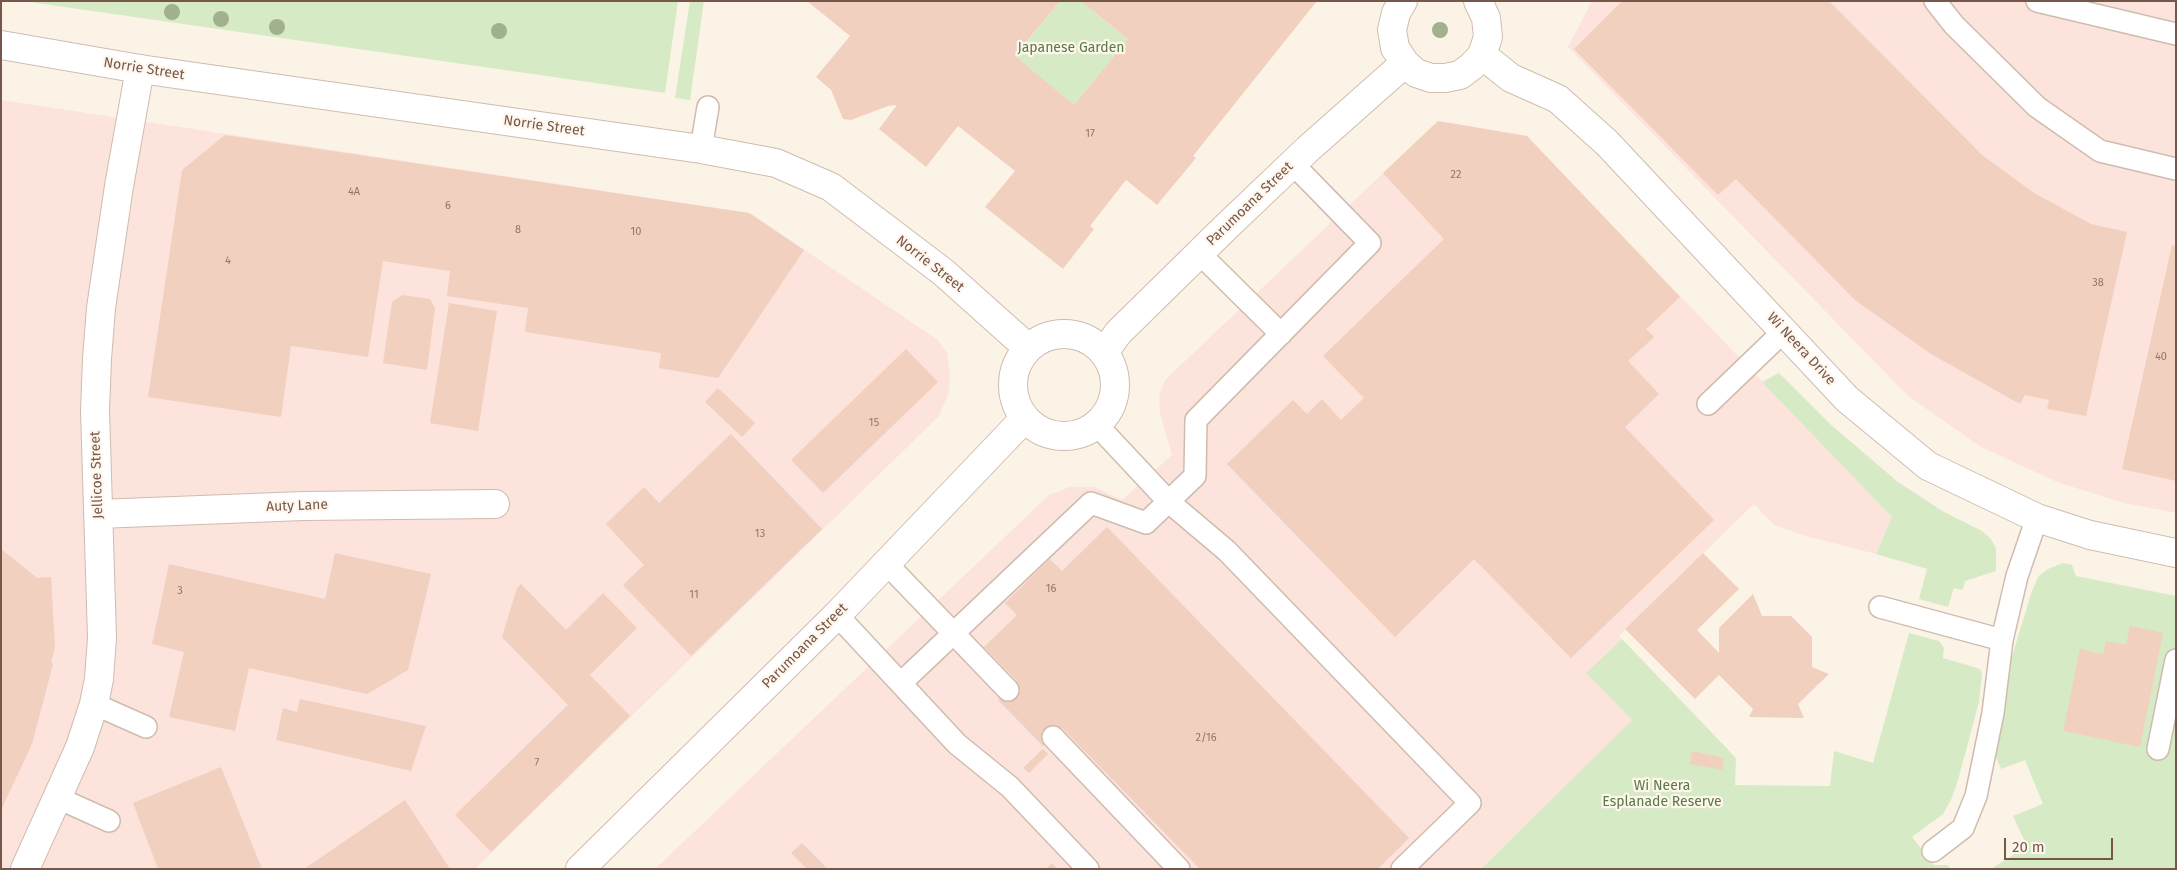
<!DOCTYPE html>
<style>
body{margin:0}
#map{position:relative;width:2177px;height:870px;overflow:hidden;background:#fcf3e7;font-family:"Fira Sans",sans-serif}
canvas{display:block}
.frame{position:absolute;inset:0;border:2px solid #76584b;pointer-events:none}
.scale{position:absolute;left:2004px;top:838px;width:109px;height:22px;box-sizing:border-box;border:2px solid #76584b;border-top:0;padding-left:6px;font-size:15px;line-height:18px;white-space:nowrap;color:#76584b;-webkit-text-stroke:4px #fff7ed;paint-order:stroke}
</style>
<div id="map">
<canvas width="2177" height="870"></canvas>
<div class="frame"></div>
<div class="scale">20 m</div>
</div>
<script>
const c = document.querySelector('canvas').getContext('2d');
c.lineJoin = 'round';
function fill(path, color) { c.fillStyle = color; c.fill(path, 'evenodd'); }
const toPath = rows => new Path2D(rows.map(r => 'M' + r).join(''));
function strokePath(path, color, width, dash) { c.strokeStyle = color; c.lineWidth = width; c.lineCap = dash ? 'butt' : 'round'; c.setLineDash(dash || []); c.stroke(path); }
function drawText(font, color, halo, rows, align = 'center') {
  c.font = font + ' "Fira Sans",sans-serif'; c.lineWidth = 4.5; c.setLineDash([]); c.textBaseline = 'middle'; c.strokeStyle = halo; c.fillStyle = color; for (const [text, x, y, turn = 0] of rows) {
    c.save(); c.translate(x, y); c.rotate((+turn || 0) * Math.PI / 180); c.textAlign = isNaN(turn) ? turn : align; if (halo) c.strokeText(text, 0, 0); c.fillText(text, 0, 0); c.restore();
  }
}
const commercial = toPath([
 [1592,1,2176,1,2176,513,2124,503,2057,482,1981,447,1908,396,1568,47],
 [1,100,750,213,938,340,947,353,950,374,949,392,939,416,475,869,1,869],
 [1438,121,1527,136,1892,517,1876,554,1802,535,1773,524,1754,504,1625,629,1619,636,1622,639,1586,673,1632,720,1481,869,655,869,1049,495,1070,487,1094,487,1122,500,1172,455,1160,413,1159,395,1165,380]
]);
const green = toPath([
 [23,1,678,1,665,93],
 [690,1,704,1,690,100,675,98],
 [1060,1,1081,1,1128,39,1074,105,1015,57],
 [1779,373,1830,424,1898,482,1944,512,1982,531,1991,539,1996,548,1996,571,1965,581,1963,590,1954,588,1948,607,1919,599,1927,569,1876,554,1892,517,1762,382],
 [2063,563,2072,565,2076,576,2176,596,2176,869,1991,869,2027,846,2013,816,2043,804,2025,760,2001,769,1993,750,2010,663,2031,594,2038,577,2048,569],
 [1909,633,1939,641,1944,648,1943,658,1977,668,1981,670,1982,674,1979,702,1958,780,1951,800,1943,814,1912,837,1934,865,1948,865,1950,869,1481,869,1632,720,1586,673,1622,639,1736,758,1735,785,1830,786,1834,751,1873,763]
]);
const building = toPath([
 [807,1,1060,1,1015,56,1074,105,1128,39,1081,1,1317,1,1193,156,1196,158,1157,205,1126,180,1090,226,1094,229,1063,269,985,207,1015,171,958,126,926,167,879,129,897,105,888,106,851,120,843,119,831,90,816,77,850,36],
 [1622,1,1829,1,1982,155,2034,193,2091,224,2127,232,2086,416,2047,409,2049,400,2025,395,2020,404,1931,354,1855,300,1736,179,1718,195,1574,49],
 [1438,121,1527,136,1680,297,1646,329,1654,337,1628,361,1659,394,1625,427,1714,520,1571,658,1474,559,1395,637,1227,464,1293,400,1307,414,1322,399,1341,420,1364,398,1323,356,1444,239,1383,173],
 [225,135,749,213,804,250,718,378,659,368,661,353,525,332,528,308,447,296,450,271,383,261,368,357,291,346,281,417,148,397,182,170],
 [2172,245,2176,246,2176,481,2122,469],
 [402,295,430,299,435,308,427,370,383,363,392,302],
 [449,303,497,311,478,431,430,423],
 [906,349,938,382,823,493,791,460],
 [718,388,755,423,742,437,705,402],
 [731,434,822,529,691,656,623,585,644,565,606,524,644,487,659,503],
 [1107,527,1409,838,1378,869,1200,869,1062,728,1043,746,998,700,1017,681,984,647,1017,615,1005,603,1050,559,1062,571],
 [1,549,37,578,51,577,55,647,51,662,53,664,32,744,1,810],
 [335,553,431,574,408,670,367,694,249,668,235,731,169,717,184,652,152,644,169,564,325,599],
 [1703,553,1739,589,1697,630,1719,653,1719,628,1753,594,1762,616,1791,616,1812,637,1812,667,1829,674,1798,704,1804,718,1749,717,1753,709,1719,675,1695,699,1625,629],
 [521,584,566,630,603,593,637,628,590,675,630,716,491,852,455,815,568,705,502,637,517,588],
 [2130,626,2163,633,2140,747,2063,731,2080,649,2103,654,2106,641,2126,645],
 [300,699,426,726,411,771,276,740,283,708,297,712],
 [1043,749,1048,754,1029,773,1023,768],
 [1692,751,1724,758,1722,770,1690,764],
 [221,767,262,869,158,869,133,803],
 [405,800,450,869,304,869],
 [802,843,821,862,827,869,807,869,791,853],
 [1052,863,1057,869,1046,869]
]);
const service = toPath([
 [1935,1,1954,25,2037,107,2100,151,2176,169],
 [2037,1,2176,34],
 [701,149,708,107],
 [1199,253,1281,334],
 [1708,404,1784,331],
 [1096,424,1169,502,1227,551,1470,803,1402,869],
 [886,563,1008,690],
 [1880,607,2002,640],
 [837,615,957,744,1010,787,1088,869],
 [901,683,1091,503,1146,523,1195,476,1196,420,1370,243,1293,164],
 [94,704,146,727],
 [1053,737,1179,869],
 [2158,749,2176,660],
 [58,798,109,821],
 [1933,851,1963,828,1976,796,1993,713,2002,640,2017,576,2037,518]
]);
const minor = toPath([
 [1482,55,1511,78,1558,99,1607,143,1847,399,1928,466,2037,518,2090,535,2176,553],
 [98,514,303,506,495,504],
 [25,869,80,747,94,704,99,679,102,638,95,410,97,359,101,308,119,186,140,69]
]);
const tertiary = toPath([
 [1,45,140,69,701,149,776,163,831,187,943,272,1028,348]
]);
const secondary = toPath([
 [1403,1,1396,13,1392,30,1395,48,1405,63,1416,73,1431,78,1445,78,1460,75,1472,66,1482,55,1488,37,1486,18,1478,1],
 '1013 385a51 51 0 1 1 102 0a51 51 0 1 1-102 0Z',
 [1104,353,1118,333,1226,227,1309,148,1405,63],
 [580,869,837,615,1025,418]
]);
const trees = [
 [172,12],
 [221,19],
 [277,27],
 [1440,30],
 [499,31]
];
const numberNames = [
 ["17",1090,134],
 ["22",1456,175],
 ["4A",354,192],
 ["6",448,206],
 ["8",518,230],
 ["10",636,232],
 ["4",228,261],
 ["38",2098,283],
 ["40",2161,357],
 ["15",874,423],
 ["13",760,534],
 ["16",1051,589],
 ["3",180,591],
 ["11",694,595],
 ["2/16",1206,738],
 ["7",537,763]
];
const parkNames = [
 ["Japanese Garden",1071,48],
 ["Wi Neera",1662,786],
 ["Esplanade Reserve",1662,802]
];
const streetNames = [
 ["Norrie Street",144,69,9],
 ["Norrie Street",544,126,8],
 ["Parumoana Street",1250,204,-44],
 ["Norrie Street",930,264,38],
 ["Wi Neera Drive",1801,349,47],
 ["Jellicoe Street",97,475,-92],
 ["Auty Lane",297,506,-2],
 ["Parumoana Street",805,646,-45]
];
fill(commercial, '#fce3db');
fill(green, '#d6eac5');
fill(building, '#f1d0bf');
strokePath(service, '#d0bcaf', 24);
strokePath(minor, '#d0bcaf', 30);
strokePath(tertiary, '#d0bcaf', 30);
strokePath(secondary, '#d3bbad', 30);
strokePath(service, '#fff', 21);
strokePath(minor, '#fff', 28);
strokePath(tertiary, '#fff', 28);
strokePath(secondary, '#fff', 28);
c.fillStyle = '#a1b18d';
for (const [x, y] of trees) { c.beginPath(); c.arc(x, y, 8, 0, 2 * Math.PI); c.fill(); }
drawText('11px', '#957668', null, numberNames);
drawText('14px', '#577b43', '#fff7ed', parkNames);
drawText('14px', '#76584b', '#fff7ed', streetNames);
</script>
